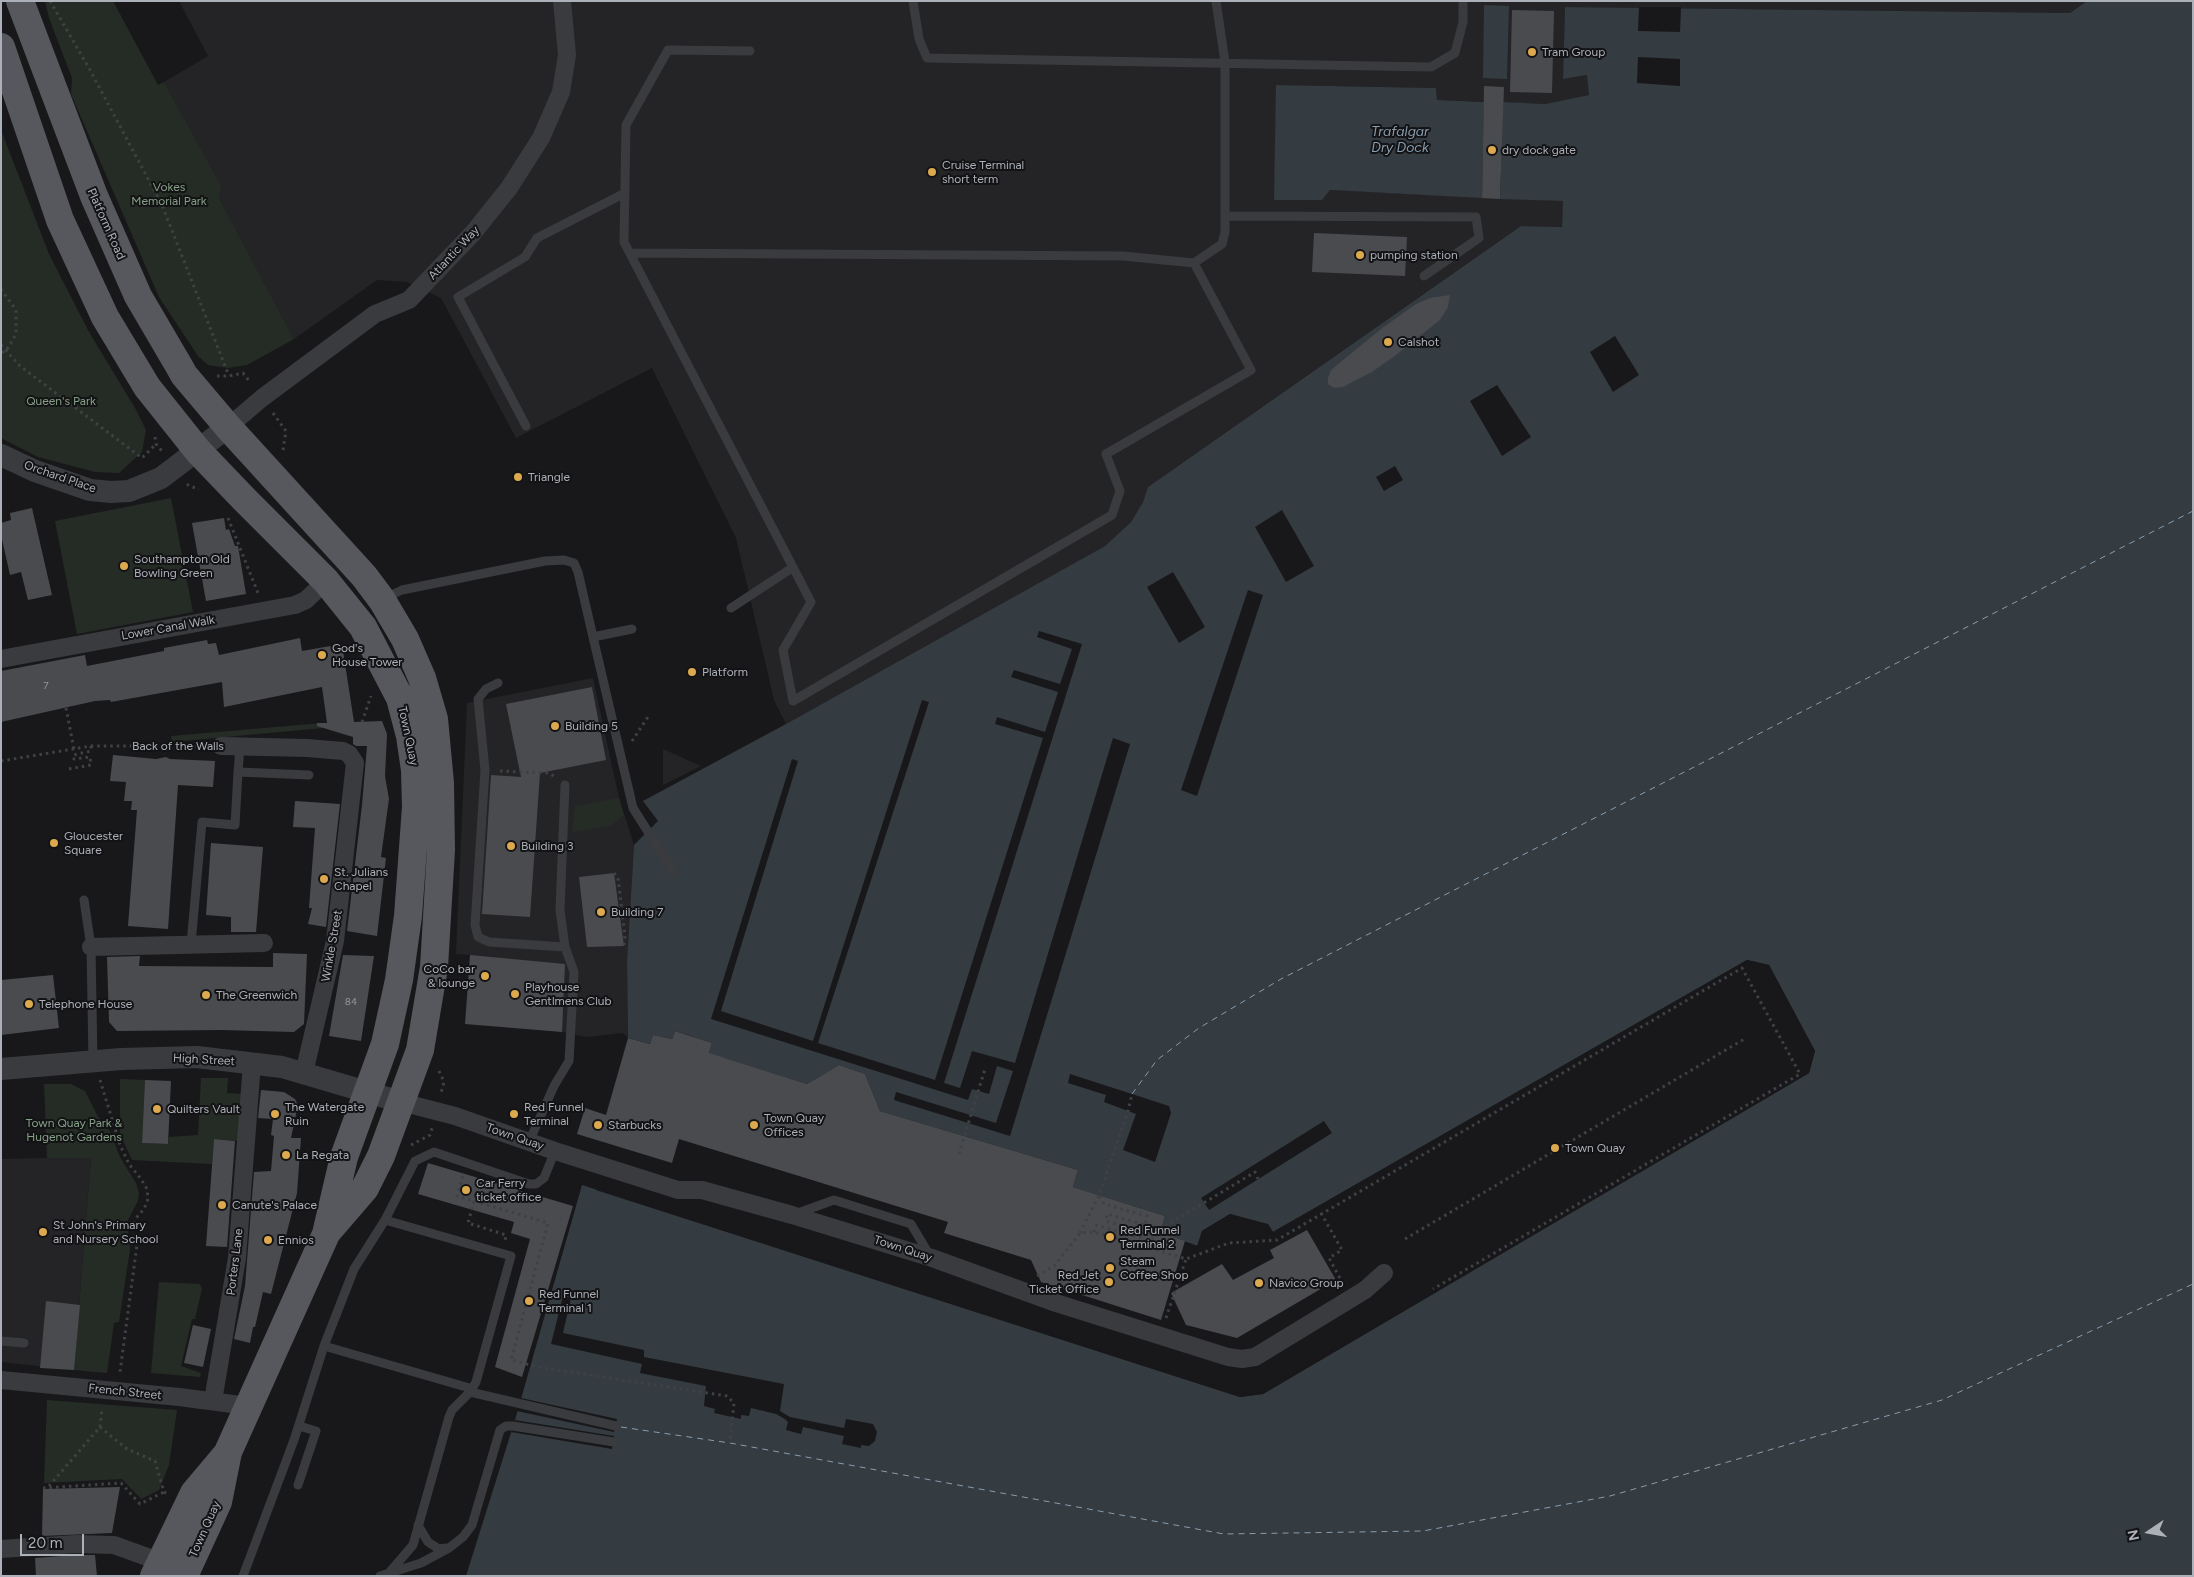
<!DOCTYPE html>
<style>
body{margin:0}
#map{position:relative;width:2194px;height:1577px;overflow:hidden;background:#18181a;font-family:Figtree,sans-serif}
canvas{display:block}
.frame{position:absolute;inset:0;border:2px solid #acb0b8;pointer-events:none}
.north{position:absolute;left:2124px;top:1507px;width:50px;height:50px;-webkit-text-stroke:4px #131315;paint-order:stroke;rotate:258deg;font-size:14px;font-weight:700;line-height:20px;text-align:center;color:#acb0b8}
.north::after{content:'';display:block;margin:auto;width:18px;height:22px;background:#acb0b8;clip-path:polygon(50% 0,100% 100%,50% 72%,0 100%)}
.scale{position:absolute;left:20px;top:1534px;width:64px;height:22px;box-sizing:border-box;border:2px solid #acb0b8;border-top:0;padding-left:6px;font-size:15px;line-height:18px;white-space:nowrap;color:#acb0b8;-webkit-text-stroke:4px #131315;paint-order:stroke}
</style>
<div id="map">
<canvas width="2194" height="1577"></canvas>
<div class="frame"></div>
<div class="north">N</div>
<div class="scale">20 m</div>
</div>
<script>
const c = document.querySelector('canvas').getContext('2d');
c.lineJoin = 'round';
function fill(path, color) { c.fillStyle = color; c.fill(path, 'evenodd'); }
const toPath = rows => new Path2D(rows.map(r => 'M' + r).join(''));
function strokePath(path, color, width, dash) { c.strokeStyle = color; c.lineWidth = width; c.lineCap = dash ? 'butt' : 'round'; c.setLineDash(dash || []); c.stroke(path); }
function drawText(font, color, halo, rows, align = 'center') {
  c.font = font + ' Figtree,sans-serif'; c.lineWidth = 4; c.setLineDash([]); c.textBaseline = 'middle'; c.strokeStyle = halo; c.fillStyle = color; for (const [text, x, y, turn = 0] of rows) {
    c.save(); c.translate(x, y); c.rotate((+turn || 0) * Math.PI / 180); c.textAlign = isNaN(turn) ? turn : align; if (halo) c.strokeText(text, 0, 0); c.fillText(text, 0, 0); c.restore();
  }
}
const built = toPath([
 [179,1,2087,1,2070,13,1565,7,1563,79,1588,75,1589,95,1545,104,1437,100,1436,88,1276,85,1322,200,1330,190,1563,201,1562,227,1521,226,1148,487,1143,502,1131,522,1105,546,786,724,774,700,736,538,652,368,516,438,441,298,407,282,377,280,294,339,219,198,222,187,164,82,208,56],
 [593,678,619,798,634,845,627,961,628,1038,623,1033,586,1037,562,1032,470,955,456,954,467,703],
 [663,749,701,766,663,785],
 [91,1157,74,1370,1,1362,1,1159]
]);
const green = toPath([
 [45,1,113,1,158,85,164,82,222,187,219,198,294,339,247,365,228,368,208,365,198,356,159,297,103,168,71,94,72,78,49,18],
 [1,130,49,254,89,332,135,408,146,430,142,452,119,473,95,472,38,457,1,438],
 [171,498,193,612,77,634,55,521],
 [322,723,323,728,172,742,171,736],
 [619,798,624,815,610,826,572,832,575,806],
 [201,1078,228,1078,227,1093,242,1094,239,1141,214,1139,212,1164,132,1160,120,1134,120,1079,145,1080,142,1143,168,1144,169,1137,198,1135],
 [44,1084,71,1084,85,1091,97,1115,110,1131,120,1157,136,1183,139,1193,138,1201,127,1222,130,1249,119,1322,114,1323,107,1373,74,1370,91,1158,47,1158],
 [159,1282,200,1284,202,1289,195,1319,192,1319,181,1366,201,1373,200,1377,151,1373],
 [47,1400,177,1410,169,1465,159,1490,141,1499,122,1479,44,1483]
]);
const water = toPath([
 [2087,1,2193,1,2193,1576,466,1576,515,1420,582,1185,1240,1397,1263,1394,1809,1073,1815,1051,1769,965,1747,960,1273,1232,1268,1224,1230,1214,1202,1231,1198,1246,1160,1233,1073,1187,880,1111,807,1084,718,1067,694,1037,675,1031,672,1039,650,1044,628,1038,627,961,634,845,658,821,643,801,786,724,1105,546,1131,522,1143,502,1148,487,1521,226,1562,227,1563,201,1500,199,1503,102,1545,104,1589,95,1587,75,1563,79,1565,7,2070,13],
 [1484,5,1509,6,1507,79,1483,78],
 [1276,85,1436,88,1437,100,1484,102,1482,198,1330,190,1322,200,1274,200]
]);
const pier = toPath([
 [1639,7,1681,7,1680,32,1638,31],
 [1638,57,1680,59,1680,86,1637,83],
 [1615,336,1639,375,1613,392,1590,352],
 [1497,385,1531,437,1502,456,1470,401],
 [1395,466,1403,480,1384,491,1376,477],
 [1282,510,1314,566,1286,582,1255,527],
 [1173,572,1205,627,1179,643,1147,587],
 [1248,590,1263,595,1197,796,1181,790],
 [1039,631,1082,644,944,1083,960,1088,972,1051,1015,1063,1113,738,1130,744,1010,1136,894,1100,896,1092,996,1123,1013,1071,997,1066,989,1094,972,1089,968,1100,711,1019,792,759,798,761,721,1011,813,1041,922,700,929,702,818,1043,935,1080,1043,738,995,724,997,717,1045,732,1058,692,1011,677,1014,670,1060,684,1072,649,1037,637],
 [1747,960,1769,965,1815,1051,1809,1073,1263,1394,1240,1397,596,1190,597,1187,1241,1394,1262,1392,1807,1071,1812,1051,1767,967,1748,962,1274,1235,1271,1234,1266,1227,1231,1217,1204,1233,1198,1248,1158,1235,1162,1217,1071,1189,1074,1172,879,1113,863,1076,839,1068,807,1087,723,1060,719,1069,705,1066,703,1063,709,1044,677,1034,673,1042,655,1038,651,1046,627,1041,628,1038,650,1044,653,1035,672,1039,675,1031,712,1043,706,1063,718,1067,721,1057,807,1084,839,1065,865,1074,880,1111,1078,1170,1073,1187,1165,1216,1160,1233,1197,1246,1202,1231,1230,1214,1268,1225,1273,1232],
 [1070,1074,1169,1106,1171,1113,1155,1162,1123,1150,1136,1114,1104,1102,1106,1095,1068,1083],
 [1324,1121,1332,1133,1209,1210,1201,1198],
 [563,1296,571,1298,563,1333,644,1350,644,1357,784,1384,780,1411,790,1417,844,1428,846,1419,873,1424,877,1432,875,1441,869,1446,861,1445,861,1448,842,1444,844,1436,803,1427,801,1434,786,1430,788,1422,785,1419,776,1414,751,1408,749,1416,741,1415,741,1419,714,1413,715,1409,704,1406,706,1386,640,1373,642,1364,551,1344],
 [521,1398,617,1419,614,1432,517,1411],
 [515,1420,614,1436,612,1449,511,1432]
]);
const ferry = toPath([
 [1132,1094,1157,1060,1199,1028,1281,979,2193,511],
 [621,1427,730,1443,1224,1534,1423,1531,1610,1496,1942,1400,2193,1284]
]);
const building = toPath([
 [1512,10,1554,11,1552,93,1510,92],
 [1484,86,1504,87,1500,199,1482,198],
 [1314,233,1407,237,1405,276,1312,272],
 [1450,295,1448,307,1440,320,1396,355,1372,372,1343,387,1334,388,1328,384,1328,378,1331,370,1381,329,1416,304,1430,298],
 [32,508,52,595,28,600,21,572,10,575,1,535,1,523,11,520,10,513],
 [224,518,226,530,229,529,235,546,238,546,246,594,206,601,192,523],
 [300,638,302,651,342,644,354,722,382,721,387,734,385,776,389,799,381,857,386,858,377,936,347,931,362,805,367,746,356,746,353,744,353,737,317,726,317,723,327,723,322,687,224,707,222,682,111,702,110,700,95,701,1,722,1,671,85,655,87,666,164,651,164,648,207,640,208,644,216,643,219,655],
 [592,687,606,760,540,773,530,917,482,914,491,775,521,777,506,704],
 [113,755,156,759,166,757,170,759,215,761,213,787,178,785,168,929,128,926,137,810,131,810,132,801,124,801,126,782,110,781],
 [295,801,340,804,326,927,308,924,312,908,309,908,315,828,293,827],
 [211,843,263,847,256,932,231,932,231,917,206,915],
 [614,873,624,946,587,947,579,877],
 [273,953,307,954,304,1024,294,1032,222,1030,117,1031,109,1022,107,957,140,956,139,966,273,967],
 [343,955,374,956,361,1041,329,1036],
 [470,955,565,964,562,1032,465,1024],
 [53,975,59,1028,1,1035,1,980],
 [675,1031,712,1043,709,1053,807,1084,839,1065,865,1074,880,1111,1078,1170,1073,1187,1165,1216,1160,1233,1185,1241,1161,1320,1041,1282,1031,1260,944,1233,948,1222,679,1139,672,1163,577,1134,585,1108,606,1115,628,1038,650,1044,653,1035,672,1039],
 [145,1080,171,1081,168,1144,142,1143],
 [261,1090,284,1092,295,1099,298,1105,291,1138,301,1138,297,1193,271,1294,263,1292,255,1327,253,1327,250,1343,234,1339,245,1286,254,1172,271,1171,274,1136,271,1135,273,1119,258,1118],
 [214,1139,235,1141,227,1247,206,1246],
 [428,1163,573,1206,522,1377,495,1367,530,1239,511,1233,514,1222,418,1194],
 [1307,1230,1336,1280,1237,1338,1186,1325,1171,1293,1222,1264,1233,1280,1274,1258,1270,1250],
 [46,1301,80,1305,74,1370,40,1368],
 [193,1325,211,1329,203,1367,184,1363],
 [120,1487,112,1533,42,1536,43,1489],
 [76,1555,95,1555,97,1576,36,1576,35,1558]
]);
const path = toPath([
 [50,1,90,70,162,205,229,376],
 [1,289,16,310,16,334,6,351,1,353],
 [1,345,20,366,142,458,156,444],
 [217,376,229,376,243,373,250,382],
 [273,413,286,431,283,450],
 [155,437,156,444,162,451],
 [187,484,189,486,199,489],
 [228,518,258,593],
 [66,708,74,749],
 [362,722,371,696],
 [632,741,650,714],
 [1,761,91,746,204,746],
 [69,769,91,765,90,757,74,759,73,755,91,751,91,746],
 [500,771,549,773,555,777],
 [614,873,618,878,625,936,624,946],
 [439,1071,444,1082,441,1093],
 [100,1080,120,1145,129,1164,141,1179,147,1189,148,1199,144,1209,136,1218,134,1226,137,1245,120,1372],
 [411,1145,430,1135,432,1128],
 [959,1154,985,1069],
 [463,1176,457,1196,548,1223,511,1360,538,1367,727,1396,734,1403,730,1443],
 [474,1201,468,1223,506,1235,505,1241],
 [1321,1213,1342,1250,1329,1258,1342,1282],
 [1094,1232,1096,1225,1142,1238,1144,1232,1106,1221,1107,1214,1145,1225,1147,1216,1104,1204,1099,1195],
 [1080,1233,1099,1195,1128,1111,1132,1094],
 [1405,1239,1746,1038],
 [1150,1248,1186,1259,1229,1243,1277,1240,1742,968,1800,1074,1433,1289],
 [1037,1276,1054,1266,1080,1233,1094,1232,1150,1248,1154,1233,1255,1172,1258,1179],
 [1166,1318,1186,1259],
 [100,1427,127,1449,155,1461,164,1492,168,1494],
 [49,1486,100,1427,102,1408],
 [43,1488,121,1483,140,1504,164,1492]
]);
const service = toPath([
 [913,1,919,39,927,58,1431,67,1455,53,1463,22,1463,1],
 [750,51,668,50,626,125,624,242,811,602,783,650,793,701,1112,515,1120,491,1106,454,1251,370,1194,263,1222,244,1225,232,1225,62,1216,1],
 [1225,216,1476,217,1479,238,1424,276],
 [631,253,1123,256,1194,263],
 [526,426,458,297,525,257,537,238,625,193],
 [385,598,402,590,545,561,564,560,574,563,578,572,593,637,632,629],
 [731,608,792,568],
 [593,637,633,808,674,873],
 [498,683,486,689,478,699,485,770,475,925,478,937,489,942,565,947],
 [238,772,240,747],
 [84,900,91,947,93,1061],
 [191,944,202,822,235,825,238,772,309,775],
 [529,1142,554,1086,569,1061,574,972,565,947,560,910,565,785],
 [795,1214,834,1200,911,1224,930,1256],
 [385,1220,511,1256,476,1382,470,1392,452,1410,449,1417,413,1545,389,1573],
 [1,1341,24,1343],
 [324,1346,473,1389],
 [470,1392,616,1426],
 [298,1485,316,1431,299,1426],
 [418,1525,428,1542,439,1549,446,1548],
 [243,1576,294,1440,324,1346,354,1269,385,1220,415,1161,434,1152,529,1184,536,1184,544,1178,555,1151],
 [380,1576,421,1563,449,1548,463,1537,472,1525,500,1430,506,1426,513,1426,614,1442]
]);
const minor = toPath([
 [228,427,262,398,375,314,409,300,473,233,509,188,541,138,561,92,567,55,562,1],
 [1,659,295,605,306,600,326,581],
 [221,746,307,748,343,751,349,754,355,763,335,941,304,1073],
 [91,947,264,943],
 [401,1102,455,1116,555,1151,678,1190,702,1190,792,1215,932,1258,1056,1303,1228,1357,1242,1359,1255,1357,1365,1290,1384,1273],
 [1,1380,179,1397,248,1406],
 [213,1401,237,1258,252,1063],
 [1,1549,76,1544,114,1545,150,1558,160,1563,170,1576]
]);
const tertiary = toPath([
 [1,455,35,471,90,490,111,492,129,491,161,478,228,427],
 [1,1069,121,1059,197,1057,282,1067,401,1102]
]);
const primary = toPath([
 [20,1,94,196,138,296,179,366,184,375,228,427,364,576,382,600,405,639,422,678,434,719,440,783,441,850,434,967,420,1050,381,1156,365,1188,328,1231],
 [1,47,60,220,105,317,147,387,198,451,244,499,326,581,363,627,400,698,410,736,415,770,416,807,408,916,399,980,385,1044,344,1157,326,1234,228,1452,218,1502,184,1576],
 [154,1576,194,1493,226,1455]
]);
const markers = [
 [1532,52,5,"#dca94e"],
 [1492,150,5,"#dca94e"],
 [932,172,5,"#dca94e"],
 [1360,255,5,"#dca94e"],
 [1388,342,5,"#dca94e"],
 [518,477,5,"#dca94e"],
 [124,566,5,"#dca94e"],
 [322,655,5,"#dca94e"],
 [692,672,5,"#dca94e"],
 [555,726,5,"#dca94e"],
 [54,843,5,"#dca94e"],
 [511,846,5,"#dca94e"],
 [324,879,5,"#dca94e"],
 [601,912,5,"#dca94e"],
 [485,976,5,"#dca94e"],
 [515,994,5,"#dca94e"],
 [206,995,5,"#dca94e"],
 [29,1004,5,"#dca94e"],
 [157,1109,5,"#dca94e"],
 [275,1114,5,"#dca94e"],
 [514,1114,5,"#dca94e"],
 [598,1125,5,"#dca94e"],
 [754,1125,5,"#dca94e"],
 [1555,1148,5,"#dca94e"],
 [286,1155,5,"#dca94e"],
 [466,1190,5,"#dca94e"],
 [222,1205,5,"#dca94e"],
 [43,1232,5,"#dca94e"],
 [1110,1237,5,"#dca94e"],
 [268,1240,5,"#dca94e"],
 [1110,1268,5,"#dca94e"],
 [1109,1282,5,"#dca94e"],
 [1259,1283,5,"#dca94e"],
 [529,1301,5,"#dca94e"]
];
const numberNames = [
 ["7",46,686],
 ["84",351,1002]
];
const poiNames = [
 ["Tram Group",1542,52],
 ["dry dock gate",1502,150],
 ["Cruise Terminal",942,165],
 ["short term",942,179],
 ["pumping station",1370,255],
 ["Calshot",1398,342],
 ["Triangle",528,477],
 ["Southampton Old",134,559],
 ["Bowling Green",134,573],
 ["God's",332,648],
 ["House Tower",332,662],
 ["Platform",702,672],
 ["Building 5",565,726],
 ["Gloucester",64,836],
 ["Square",64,850],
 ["Building 3",521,846],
 ["St. Julians",334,872],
 ["Chapel",334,886],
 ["Building 7",611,912],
 ["CoCo bar",475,969,"right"],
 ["& lounge",475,983,"right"],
 ["Playhouse",525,987],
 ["Gentlmens Club",525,1001],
 ["The Greenwich",216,995],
 ["Telephone House",39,1004],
 ["The Watergate",285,1107],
 ["Ruin",285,1121],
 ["Red Funnel",524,1107],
 ["Terminal",524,1121],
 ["Quilters Vault",167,1109],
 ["Town Quay",764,1118],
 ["Offices",764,1132],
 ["Starbucks",608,1125],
 ["Town Quay",1565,1148],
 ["La Regata",296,1155],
 ["Car Ferry",476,1183],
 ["ticket office",476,1197],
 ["Canute's Palace",232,1205],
 ["St John's Primary",53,1225],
 ["and Nursery School",53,1239],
 ["Red Funnel",1120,1230],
 ["Terminal 2",1120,1244],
 ["Ennios",278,1240],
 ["Steam",1120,1261],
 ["Coffee Shop",1120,1275],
 ["Red Jet",1099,1275,"right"],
 ["Ticket Office",1099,1289,"right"],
 ["Navico Group",1269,1283],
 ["Red Funnel",539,1294],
 ["Terminal 1",539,1308]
];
const parkNames = [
 ["Vokes",169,187],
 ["Memorial Park",169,201],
 ["Queen's Park",61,401],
 ["Town Quay Park &",74,1123],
 ["Hugenot Gardens",74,1137]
];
const streetNames = [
 ["Platform Road",106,224,66],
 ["Atlantic Way",454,253,-47],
 ["Orchard Place",60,477,19],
 ["Lower Canal Walk",168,628,-10],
 ["Town Quay",408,736,78],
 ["Back of the Walls",178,746],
 ["Winkle Street",332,946,-80],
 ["High Street",204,1060,3],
 ["Town Quay",515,1137,19],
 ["Town Quay",903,1249,18],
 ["Porters Lane",235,1262,-83],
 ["French Street",125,1392,6],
 ["Town Quay",205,1529,-66]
];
const waterNames = [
 ["Trafalgar",1400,132],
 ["Dry Dock",1400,148]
];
fill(built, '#242427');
fill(green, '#252c25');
fill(water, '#343b41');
fill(pier, '#18181a');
strokePath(ferry, '#889dae', 1, [6, 5]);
fill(building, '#4a4b4f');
strokePath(path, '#404145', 3, [2.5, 4]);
strokePath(service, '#3a3b3e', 9);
strokePath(minor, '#3a3b3e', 18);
strokePath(tertiary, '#3a3b3e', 22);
strokePath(primary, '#56585d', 28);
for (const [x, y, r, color] of markers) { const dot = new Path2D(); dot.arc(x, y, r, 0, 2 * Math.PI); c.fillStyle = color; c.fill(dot); strokePath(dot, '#131315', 2); }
drawText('10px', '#94979e', null, numberNames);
drawText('12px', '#acb0b8', '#131315', poiNames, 'left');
drawText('12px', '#86a187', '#131315', parkNames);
drawText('12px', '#acb0b8', '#131315', streetNames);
drawText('italic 14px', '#889dae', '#131315', waterNames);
</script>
